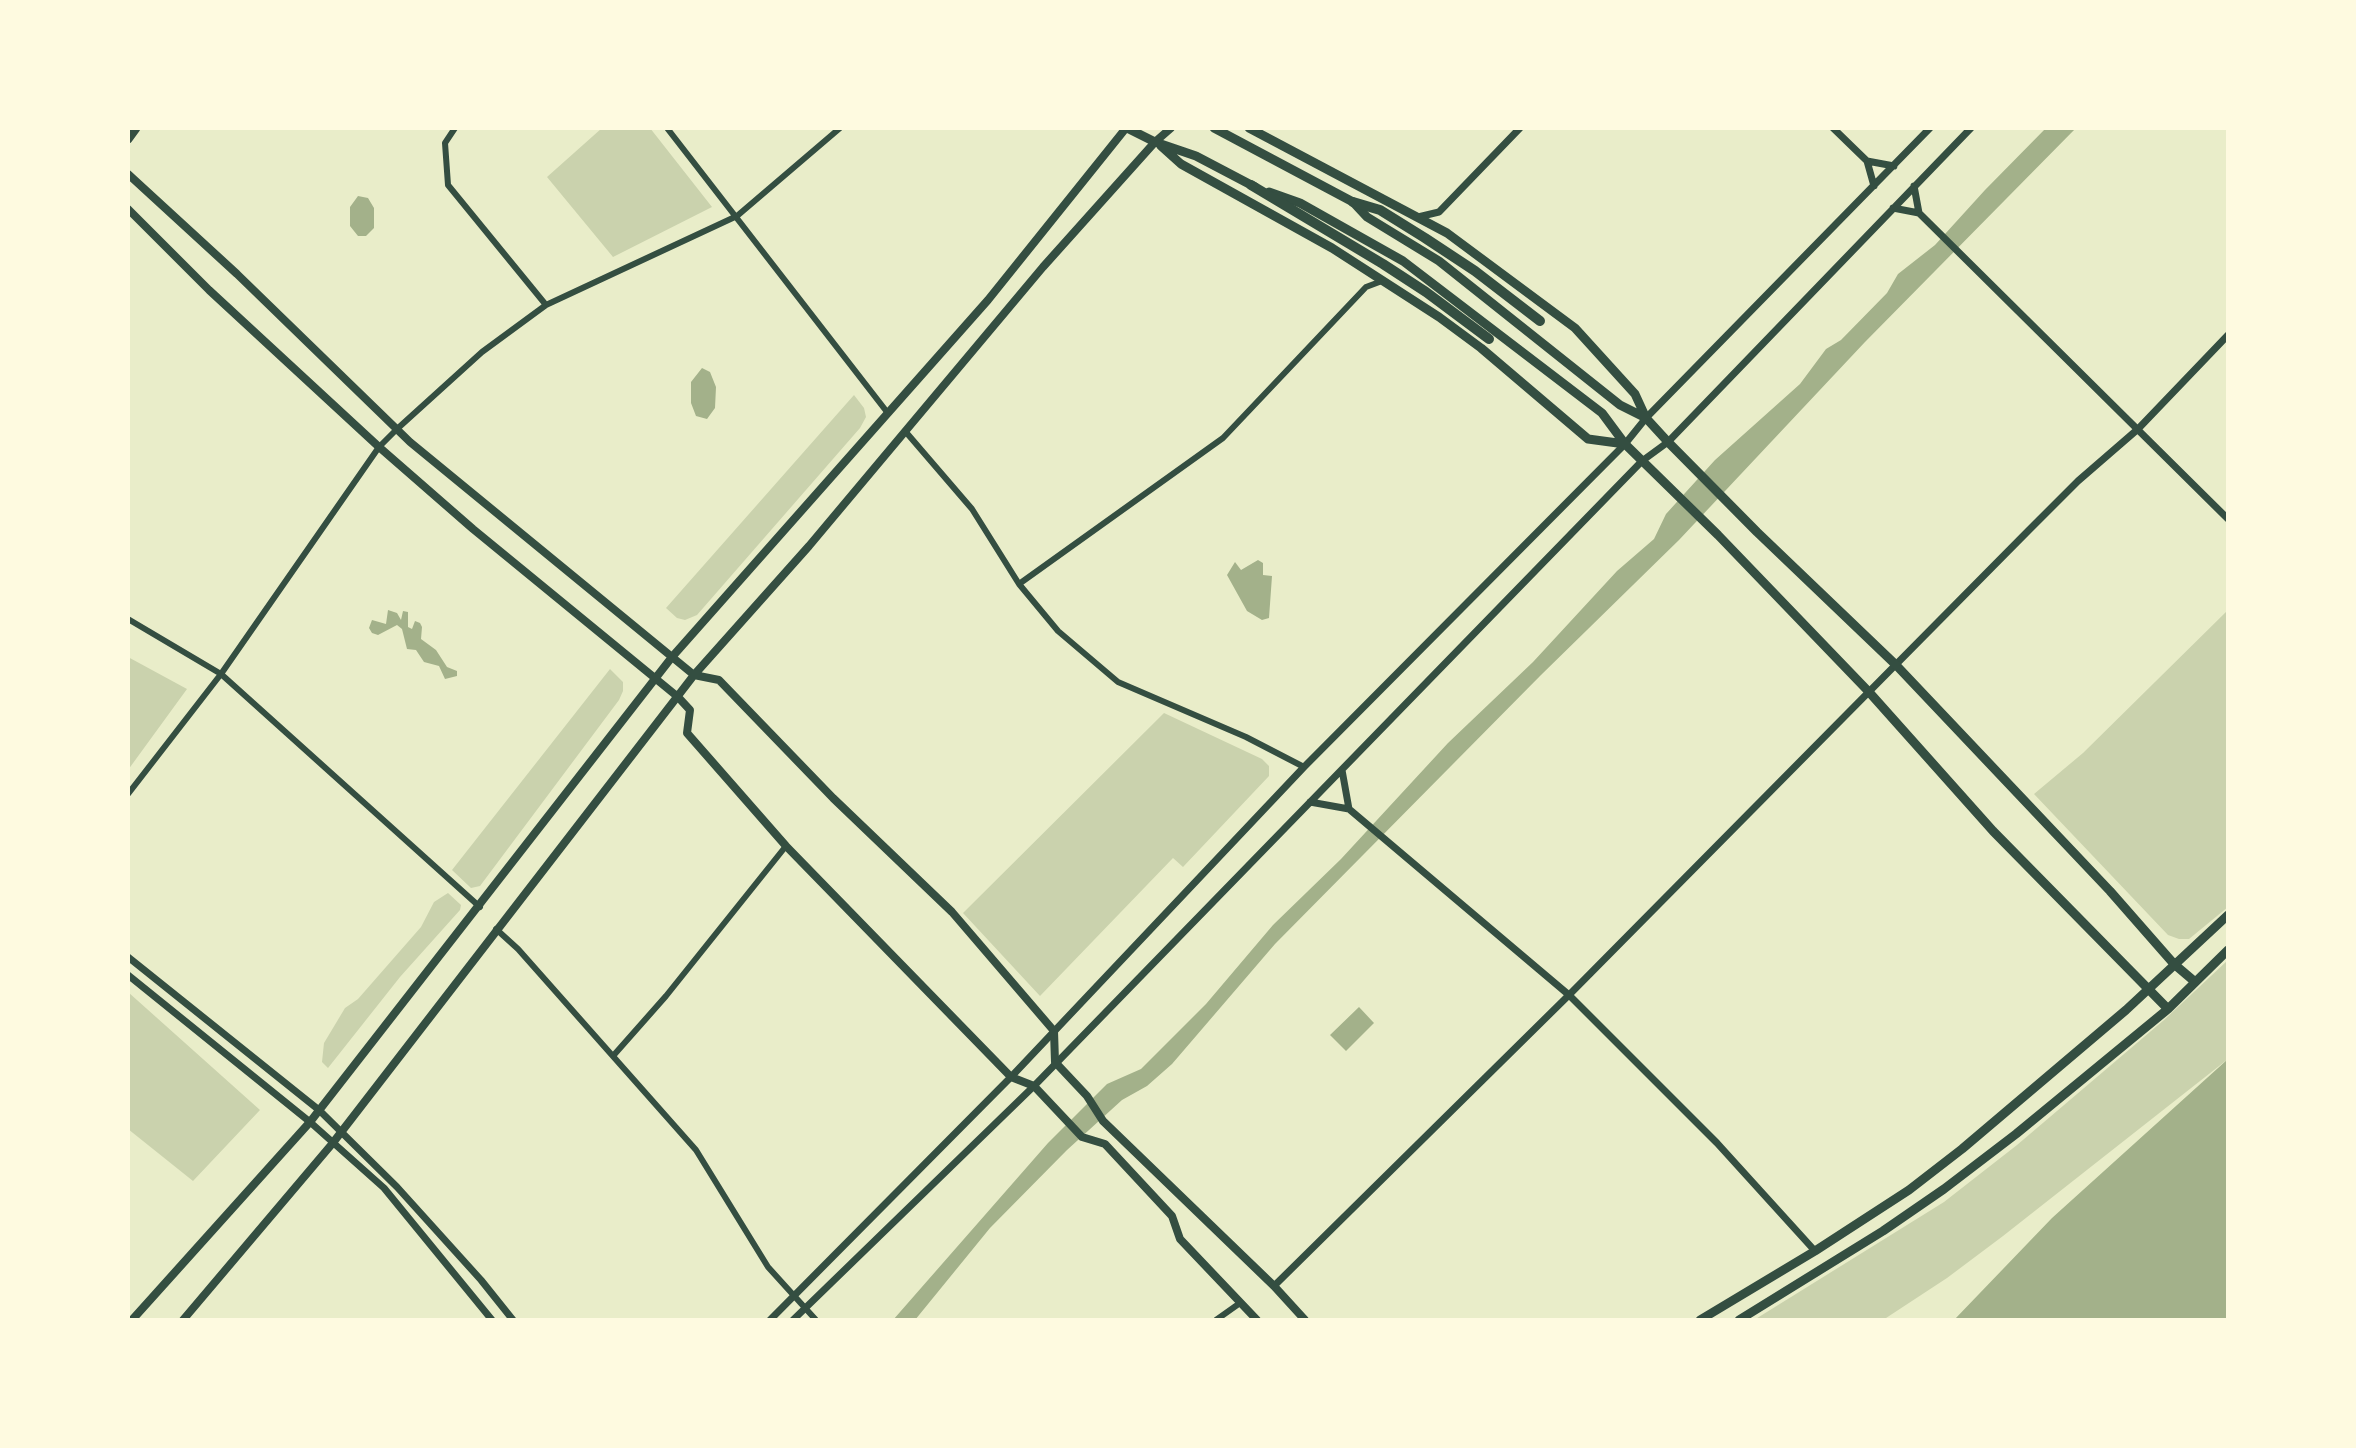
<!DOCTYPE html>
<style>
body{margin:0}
#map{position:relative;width:2356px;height:1448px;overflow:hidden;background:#e9edc9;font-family:Quicksand,sans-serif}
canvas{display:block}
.frame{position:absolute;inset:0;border:130px solid #fefae0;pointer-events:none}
</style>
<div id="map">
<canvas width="2356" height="1448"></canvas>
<div class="frame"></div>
</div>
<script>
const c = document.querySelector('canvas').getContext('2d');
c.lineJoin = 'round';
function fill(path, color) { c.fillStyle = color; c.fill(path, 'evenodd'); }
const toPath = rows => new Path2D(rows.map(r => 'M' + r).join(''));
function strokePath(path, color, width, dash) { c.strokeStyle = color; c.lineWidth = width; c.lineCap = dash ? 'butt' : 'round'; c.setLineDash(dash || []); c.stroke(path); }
const green = toPath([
 [602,128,650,128,712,207,613,257,547,177],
 [854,395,864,408,866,417,860,428,697,615,685,620,677,618,666,608],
 [2228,610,2228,907,2189,939,2179,939,2168,935,2034,794,2083,753],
 [128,657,187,689,128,770],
 [610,669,623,682,623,691,619,700,480,886,471,888,452,870],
 [1164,713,1262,759,1269,766,1269,776,1183,867,1173,858,1040,996,963,913],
 [448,893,461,905,460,910,400,977,328,1068,322,1062,324,1043,345,1008,358,999,421,927,434,902],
 [2228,960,2228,1059,2003,1236,1947,1278,1883,1320,1754,1320,1944,1202,2017,1145,2164,1020],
 [128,992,260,1110,193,1181,128,1129]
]);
const water = toPath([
 [2046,128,2076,128,1865,342,1679,540,1541,675,1275,944,1172,1064,1147,1086,1122,1100,1067,1150,990,1228,915,1320,893,1320,1048,1143,1107,1084,1141,1069,1206,1004,1273,925,1341,859,1448,743,1533,662,1617,571,1654,539,1666,514,1715,460,1800,384,1826,349,1841,340,1887,293,1898,274,1935,245,1985,190],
 [358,196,368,198,374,208,374,228,366,236,358,236,350,226,350,207],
 [702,368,710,372,716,387,715,408,707,419,696,416,691,403,691,382],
 [1258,560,1263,563,1263,575,1272,576,1269,618,1262,620,1247,611,1227,575,1235,562,1241,570],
 [388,610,397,613,401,620,403,611,408,612,408,627,412,629,415,621,420,623,422,627,421,639,436,650,447,667,457,671,457,676,445,679,439,666,424,662,416,650,407,649,402,629,397,625,378,635,372,633,369,628,372,620,386,624],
 [1359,1007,1374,1023,1346,1051,1330,1035],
 [2228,1059,2228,1320,1954,1320,2052,1218]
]);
const minor = toPath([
 [455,128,445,143,448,185,546,305],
 [667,128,887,412],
 [905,431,972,509,1019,584,1058,631,1118,682,1246,737,1304,767],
 [1019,584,1223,438,1366,287,1382,281],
 [128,619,221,674,480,907],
 [128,794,221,674,379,447,397,429,482,352,546,305,737,216,840,128],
 [496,929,518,949,696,1150,768,1267,816,1320],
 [613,1056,666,996,786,846],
 [1216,1320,1240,1303]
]);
const tertiary = toPath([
 [1833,128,1867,161,1874,186],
 [1867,161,1894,166],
 [1914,186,1919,213],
 [1893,208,1919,213,2228,519],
 [1418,217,1439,212,1520,128],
 [1342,770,1349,809],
 [1310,802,1349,809,1569,995,1717,1143,1815,1251],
 [128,957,319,1110,397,1187,481,1280,513,1320],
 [128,975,310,1122,384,1188,492,1320],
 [1274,1286,1569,995,2029,530,2078,481,2138,429,2228,335],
 [770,1320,1011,1077,1304,767,1625,444,1646,418,1930,128],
 [793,1320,1034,1086,1642,461,1668,442,1971,128]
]);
const secondary = toPath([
 [128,174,237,274,410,442,694,675,719,680,833,798,952,912,1054,1031,1055,1062,1087,1096,1103,1121,1274,1286,1305,1320],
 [128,209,209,290,379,447,473,529,678,697,690,710,687,733,786,846,1011,1077,1034,1086,1082,1137,1105,1144,1172,1216,1180,1239,1257,1320],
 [132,1320,310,1122,672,657,988,300,1126,128],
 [183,1320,332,1144,694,675,809,546,1043,267,1155,142,1171,128]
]);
const primary = toPath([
 [1127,128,1155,142,1196,156,1255,187],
 [1214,128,1353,202,1367,217,1439,261,1620,405,1646,418],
 [1249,128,1447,233,1575,328,1635,394,1646,418,1668,442,1757,532,1896,665,2110,891,2174,964,2194,981],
 [128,139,136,128],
 [1161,146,1181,164,1332,248,1439,317,1481,348,1588,439,1625,444],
 [1269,192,1300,203,1403,261,1602,413,1625,444,1718,535,1869,692,1993,831,2168,1009],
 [1700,1320,1815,1251,1909,1190,1962,1149,2126,1010,2228,915],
 [1739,1320,1883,1231,1944,1189,2016,1134,2168,1009,2228,950]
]);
const trunk = toPath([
 [1251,185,1383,264,1426,292,1489,339],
 [1353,202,1380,210,1425,238,1475,271,1540,321]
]);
fill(green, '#cad2ad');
fill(water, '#a3b18a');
strokePath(minor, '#344e41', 6);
strokePath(tertiary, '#344e41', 7);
strokePath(secondary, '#344e41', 8);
strokePath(primary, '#344e41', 9);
strokePath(trunk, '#344e41', 10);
</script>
